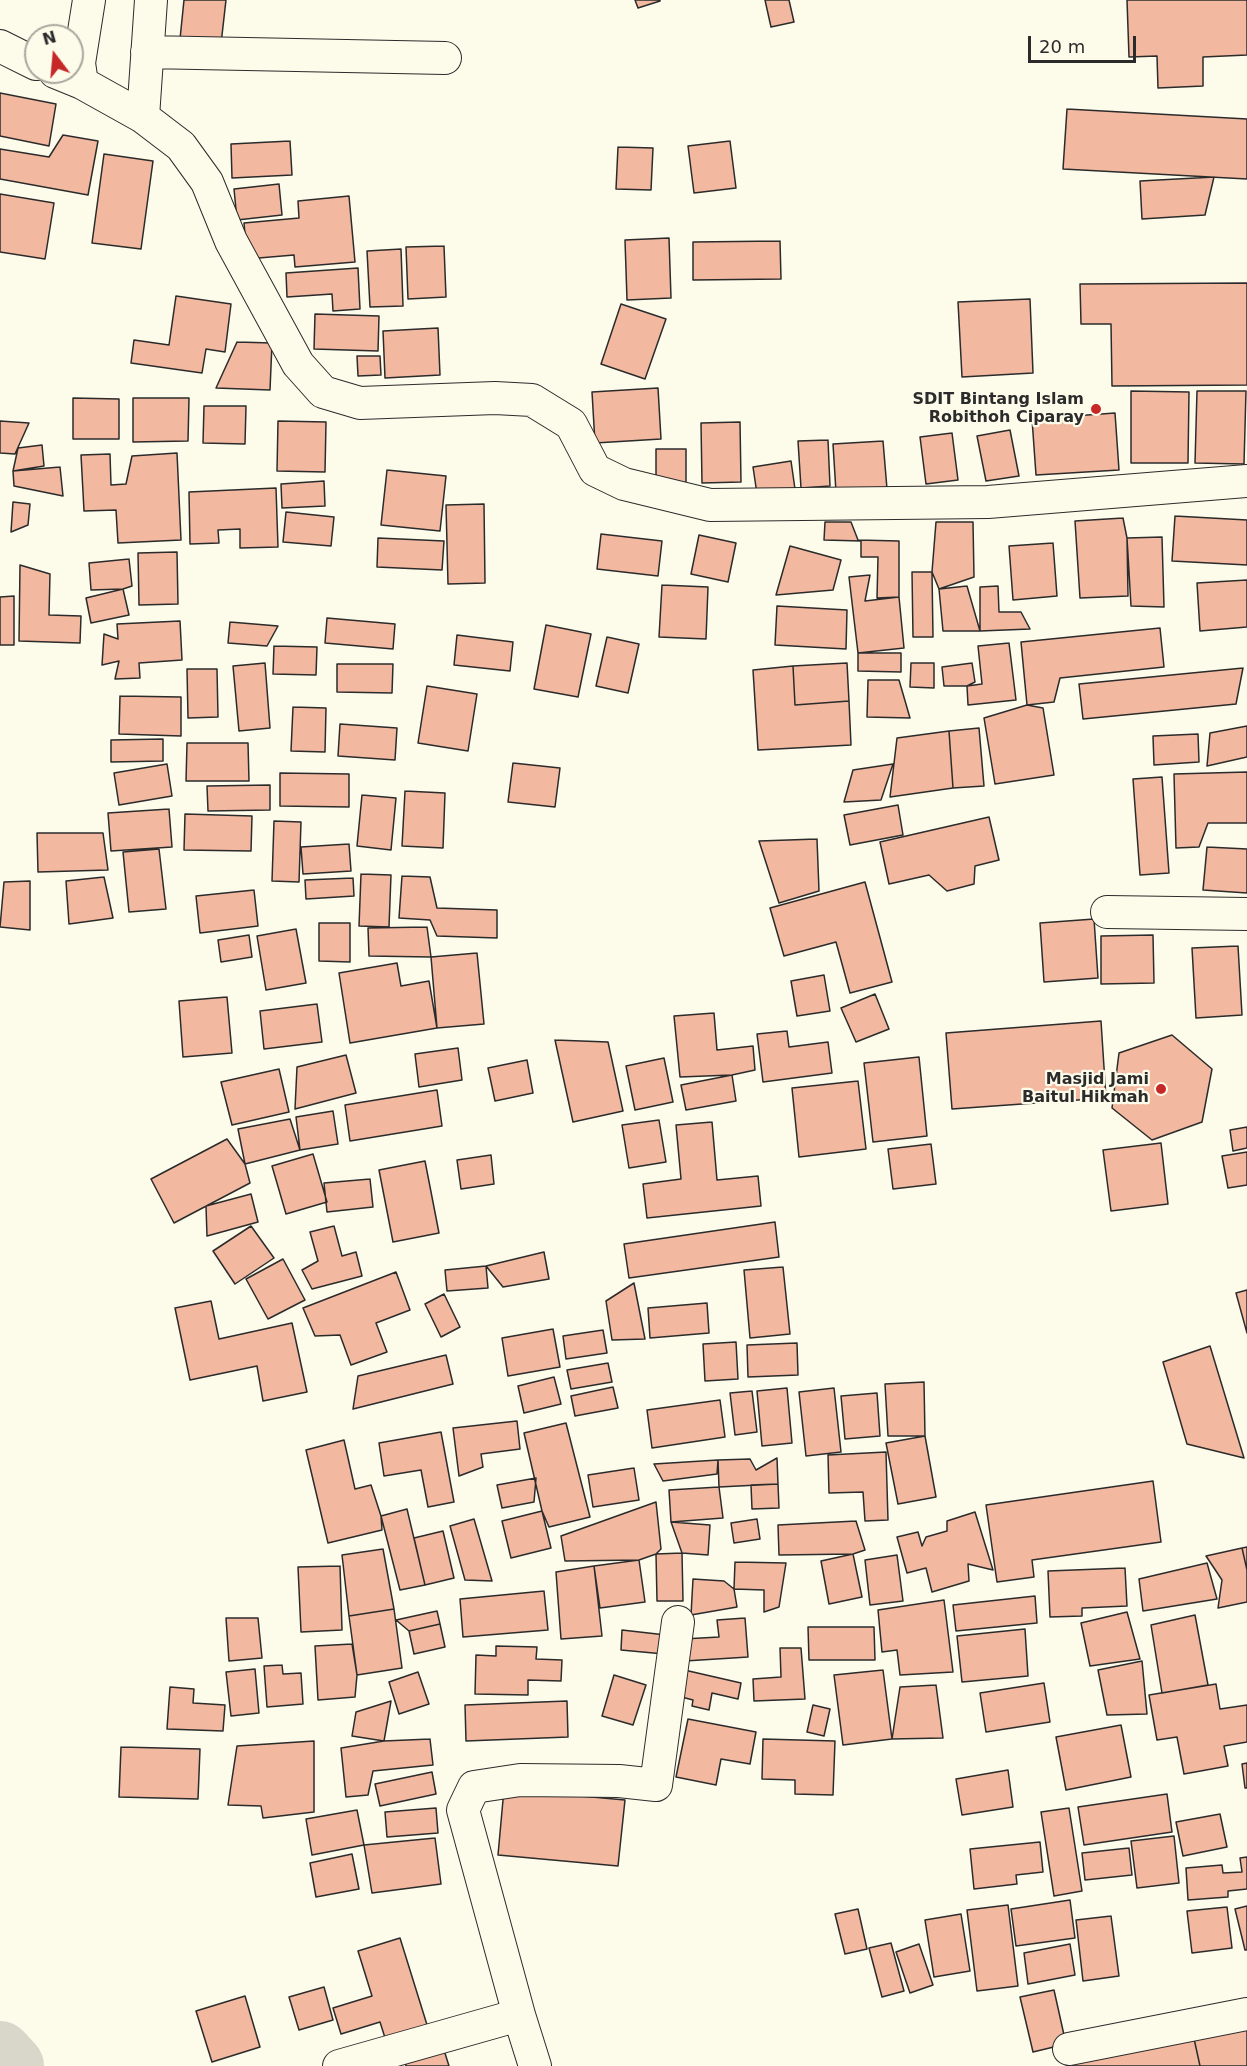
<!DOCTYPE html>
<style>
body{margin:0}
#map{position:relative;width:1247px;height:2066px;overflow:hidden;background:#fdfbea;font-family:"DejaVu Sans",sans-serif}
canvas{display:block}
.north{position:absolute;left:24px;top:24px;width:60px;height:60px;box-sizing:border-box;background:#fdfbea;border:2px solid #a9a89e;border-radius:50%;rotate:344deg;font-size:16px;font-weight:700;line-height:24px;text-align:center;color:#2b2b2b}
.north::after{content:'';display:block;margin:auto;width:21px;height:27px;background:#c62828;clip-path:polygon(50% 0,100% 100%,50% 72%,0 100%)}
.scale{position:absolute;left:1028px;top:36px;width:108px;height:27px;box-sizing:border-box;border:3px solid #2b2b2b;border-top:0;padding-left:8px;font-size:18px;line-height:21px;white-space:nowrap;color:#2b2b2b;-webkit-text-stroke:4px #fdfbea;paint-order:stroke}
</style>
<div id="map">
<canvas width="1247" height="2066"></canvas>
<div class="north">N</div>
<div class="scale">20 m</div>
</div>
<script>
const c = document.querySelector('canvas').getContext('2d');
c.lineJoin = 'round';
const toPath = rows => new Path2D(rows.map(r => 'M' + r).join(''));
function strokePath(path, color, width, dash) { c.strokeStyle = color; c.lineWidth = width; c.lineCap = dash ? 'butt' : 'round'; c.setLineDash(dash || []); c.stroke(path); }
function fill(path, color) { c.fillStyle = color; c.fill(path, 'evenodd'); }
function drawText(font, color, halo, rows, align = 'center') {
  c.font = font + ' "DejaVu Sans",sans-serif'; c.lineWidth = 4.5; c.setLineDash([]); c.textBaseline = 'middle'; c.strokeStyle = halo; c.fillStyle = color; for (const [text, x, y, turn = 0] of rows) {
    c.save(); c.translate(x, y); c.rotate((+turn || 0) * Math.PI / 180); c.textAlign = isNaN(turn) ? turn : align; if (halo) c.strokeText(text, 0, 0); c.fillText(text, 0, 0); c.restore();
  }
}
const river = toPath([
 [0,2053,12,2066]
]);
const building = toPath([
 [184,0,226,0,221,44,180,39,184,0],
 [635,0,660,0,660,1,638,8,635,0],
 [765,0,789,0,794,22,771,27,765,0],
 [1127,0,1247,0,1247,55,1203,57,1203,86,1158,88,1157,56,1129,57,1127,0],
 [0,93,56,104,49,146,0,136,0,93],
 [1067,109,1247,119,1247,179,1063,169,1067,109],
 [63,135,98,141,88,195,0,179,0,149,49,157,63,135],
 [290,141,292,175,232,178,231,144,290,141],
 [730,141,736,188,694,193,688,146,730,141],
 [618,147,653,148,651,190,616,189,618,147],
 [104,154,153,161,141,249,92,243,104,154],
 [1214,177,1205,215,1142,219,1140,181,1214,177],
 [279,184,282,215,237,220,234,189,279,184],
 [0,194,54,203,45,259,0,252,0,194],
 [349,196,355,262,295,267,294,255,247,259,244,223,299,218,298,201,349,196],
 [669,238,671,298,627,300,625,240,669,238],
 [780,241,781,279,693,280,693,242,780,241],
 [444,246,446,297,408,299,406,247,444,246],
 [401,249,403,306,370,307,367,251,401,249],
 [358,268,360,309,333,311,332,294,287,297,286,273,358,268],
 [1247,283,1247,385,1112,386,1111,324,1081,324,1080,284,1247,283],
 [176,296,231,304,225,352,206,349,202,373,131,363,134,340,169,345,176,296],
 [1030,299,1033,373,962,377,958,302,1030,299],
 [621,304,666,319,645,379,601,364,621,304],
 [315,314,379,316,378,351,314,349,315,314],
 [438,328,440,375,385,378,383,331,438,328],
 [237,342,272,343,270,390,216,388,237,342],
 [357,356,380,356,381,375,358,376,357,356],
 [658,388,661,439,595,443,592,392,658,388],
 [1131,391,1189,392,1188,463,1131,463,1131,391],
 [1197,391,1246,391,1244,464,1195,463,1197,391],
 [73,398,119,399,119,439,73,439,73,398],
 [133,398,189,398,188,441,133,442,133,398],
 [204,406,246,406,245,444,203,443,204,406],
 [1115,413,1119,470,1036,475,1032,419,1115,413],
 [0,421,29,423,15,454,0,453,0,421],
 [278,421,326,422,325,472,277,471,278,421],
 [740,422,741,482,702,483,701,423,740,422],
 [1010,430,1019,476,986,481,977,436,1010,430],
 [952,433,958,480,926,484,920,437,952,433],
 [828,440,830,486,801,488,798,441,828,440],
 [883,441,887,489,836,492,833,444,883,441],
 [42,445,44,466,13,471,18,448,42,445],
 [656,449,686,449,686,483,656,483,656,449],
 [177,453,181,540,118,543,116,510,84,511,81,455,110,454,111,485,126,484,132,456,177,453],
 [791,461,795,489,757,494,753,467,791,461],
 [60,467,63,496,14,486,13,471,60,467],
 [387,470,446,476,440,531,381,525,387,470],
 [324,481,325,506,282,508,281,484,324,481],
 [276,488,278,547,240,548,240,529,218,530,219,543,190,544,189,492,276,488],
 [13,502,30,504,28,525,11,532,13,502],
 [484,504,485,583,448,584,446,505,484,504],
 [286,512,334,517,331,546,283,542,286,512],
 [1175,516,1247,520,1247,565,1172,561,1175,516],
 [1123,518,1127,538,1128,596,1080,598,1075,521,1123,518],
 [825,522,851,522,858,540,899,541,899,597,877,598,878,557,861,557,861,541,824,540,825,522],
 [936,522,973,522,974,577,939,589,932,572,936,522],
 [601,534,662,541,658,576,597,569,601,534],
 [699,535,736,543,728,582,691,574,699,535],
 [1162,537,1164,607,1131,606,1127,538,1162,537],
 [378,538,444,541,442,570,377,567,378,538],
 [1053,543,1057,596,1013,600,1009,546,1053,543],
 [790,546,841,560,833,590,776,595,790,546],
 [177,552,178,604,139,605,138,553,177,552],
 [129,559,132,586,123,589,91,590,89,563,129,559],
 [20,565,50,574,49,615,81,616,80,643,19,641,20,565],
 [912,572,932,572,933,637,913,637,912,572],
 [870,575,865,601,899,597,904,648,858,653,849,577,870,575],
 [1247,580,1247,627,1200,631,1197,583,1247,580],
 [662,585,708,587,706,639,659,637,662,585],
 [967,586,980,631,943,631,939,589,967,586],
 [998,586,999,612,1021,612,1030,629,980,631,980,587,998,586],
 [123,589,129,615,91,623,86,598,123,589],
 [14,596,14,645,0,645,0,597,14,596],
 [777,606,847,610,846,649,775,645,777,606],
 [327,618,395,624,393,649,325,643,327,618],
 [180,621,182,660,139,663,140,678,115,679,119,661,102,665,104,634,118,639,117,624,180,621],
 [230,622,278,626,267,646,228,643,230,622],
 [546,625,591,634,578,697,534,689,546,625],
 [1160,628,1164,667,1060,678,1054,702,1027,705,1021,642,1160,628],
 [457,635,513,642,510,671,454,665,457,635],
 [607,637,639,644,628,693,596,686,607,637],
 [1009,643,1016,700,968,705,967,686,982,684,978,646,1009,643],
 [274,646,317,647,316,675,273,674,274,646],
 [858,653,901,653,901,672,858,671,858,653],
 [265,663,270,728,239,731,233,666,265,663],
 [847,663,849,701,795,705,793,666,847,663],
 [911,663,934,663,934,688,910,687,911,663],
 [972,663,975,682,967,686,944,686,942,667,972,663],
 [337,664,393,664,392,693,337,692,337,664],
 [793,666,795,705,849,701,851,745,758,750,753,670,793,666],
 [1243,668,1236,704,1083,719,1079,684,1243,668],
 [187,669,217,669,218,717,188,718,187,669],
 [868,680,899,680,910,718,867,717,868,680],
 [427,686,477,694,468,751,418,743,427,686],
 [120,696,181,697,181,736,119,734,120,696],
 [1027,705,1043,708,1054,775,995,784,984,718,1027,705],
 [293,707,326,708,325,752,291,751,293,707],
 [340,724,397,728,395,760,338,756,340,724],
 [1247,726,1247,757,1207,766,1210,733,1247,726],
 [979,728,984,786,953,788,949,731,979,728],
 [949,731,953,788,890,797,897,738,949,731],
 [1198,734,1199,762,1154,765,1153,736,1198,734],
 [163,739,163,761,111,762,111,740,163,739],
 [187,743,248,743,249,781,186,781,187,743],
 [513,763,560,768,555,807,508,802,513,763],
 [167,764,172,796,119,805,114,773,167,764],
 [893,764,881,800,844,802,853,770,893,764],
 [1247,772,1247,823,1208,823,1199,847,1176,848,1174,774,1247,772],
 [280,773,349,774,349,807,280,806,280,773],
 [1162,777,1169,873,1140,875,1133,779,1162,777],
 [270,785,270,810,208,811,207,786,270,785],
 [405,791,445,793,443,848,402,846,405,791],
 [362,795,396,798,391,850,357,846,362,795],
 [898,805,903,835,850,845,844,815,898,805],
 [169,809,172,847,111,851,108,813,169,809],
 [185,814,252,816,251,851,184,850,185,814],
 [989,817,999,860,975,866,974,884,947,891,929,875,889,884,880,842,989,817],
 [274,821,301,822,299,882,272,881,274,821],
 [37,833,103,833,108,870,38,872,37,833],
 [817,839,819,891,779,903,759,841,817,839],
 [349,844,351,871,303,874,301,847,349,844],
 [1207,847,1247,849,1247,893,1203,890,1207,847],
 [159,849,166,909,129,912,123,852,159,849],
 [361,874,391,875,389,927,359,926,361,874],
 [402,876,430,877,437,908,497,910,497,938,437,936,430,920,399,918,402,876],
 [104,877,113,918,69,924,66,881,104,877],
 [353,878,354,896,306,899,305,880,353,878],
 [30,881,30,930,0,927,4,882,30,881],
 [865,882,892,982,850,993,836,942,784,956,770,908,865,882],
 [254,890,258,926,200,933,196,896,254,890],
 [1094,919,1098,978,1044,982,1040,923,1094,919],
 [319,923,350,923,350,962,319,961,319,923],
 [427,927,431,957,369,956,368,928,427,927],
 [296,929,306,983,266,990,257,936,296,929],
 [249,935,252,957,221,962,218,940,249,935],
 [1153,935,1154,983,1101,984,1101,936,1153,935],
 [1238,946,1242,1015,1196,1018,1192,948,1238,946],
 [477,953,484,1024,437,1028,431,957,477,953],
 [397,963,401,986,429,981,437,1028,350,1043,339,973,397,963],
 [824,975,830,1011,797,1016,791,981,824,975],
 [875,994,889,1029,856,1042,841,1008,875,994],
 [227,997,232,1053,183,1057,179,1001,227,997],
 [317,1004,322,1042,264,1049,260,1011,317,1004],
 [714,1013,717,1050,753,1046,755,1070,732,1075,680,1077,674,1016,714,1013],
 [1101,1021,1106,1098,952,1109,946,1033,1101,1021],
 [787,1031,789,1047,828,1042,832,1073,763,1082,757,1034,787,1031],
 [1172,1035,1212,1069,1202,1122,1152,1140,1112,1108,1119,1053,1172,1035],
 [555,1040,608,1042,623,1111,573,1122,555,1040],
 [458,1048,462,1080,419,1087,415,1054,458,1048],
 [346,1055,356,1093,295,1109,297,1067,346,1055],
 [919,1057,927,1136,873,1142,864,1063,919,1057],
 [664,1058,673,1102,635,1110,626,1066,664,1058],
 [527,1060,533,1093,495,1101,488,1068,527,1060],
 [279,1069,289,1112,232,1125,221,1082,279,1069],
 [732,1075,736,1101,686,1110,681,1085,732,1075],
 [858,1081,866,1149,799,1157,792,1088,858,1081],
 [437,1090,442,1126,350,1141,345,1105,437,1090],
 [333,1111,338,1144,300,1150,296,1117,333,1111],
 [290,1119,300,1150,245,1164,238,1129,290,1119],
 [659,1120,666,1162,629,1168,622,1125,659,1120],
 [712,1122,717,1180,758,1176,761,1206,647,1218,643,1184,681,1179,676,1125,712,1122],
 [1247,1127,1247,1148,1233,1151,1230,1130,1247,1127],
 [227,1139,245,1164,250,1183,174,1223,151,1179,227,1139],
 [1161,1143,1168,1204,1111,1211,1103,1150,1161,1143],
 [931,1144,936,1184,893,1189,888,1149,931,1144],
 [1247,1152,1247,1185,1228,1188,1222,1156,1247,1152],
 [313,1154,327,1202,286,1214,272,1166,313,1154],
 [491,1155,494,1184,461,1189,457,1160,491,1155],
 [425,1161,439,1233,393,1242,379,1170,425,1161],
 [370,1179,373,1207,327,1212,324,1183,370,1179],
 [251,1194,258,1222,207,1236,206,1206,251,1194],
 [775,1222,779,1257,629,1278,624,1244,775,1222],
 [251,1226,274,1258,235,1284,213,1251,251,1226],
 [334,1226,342,1256,356,1252,362,1276,312,1289,302,1270,318,1261,310,1232,334,1226],
 [544,1252,549,1279,503,1287,486,1266,544,1252],
 [283,1259,305,1300,268,1319,246,1279,283,1259],
 [486,1266,488,1288,447,1291,445,1270,486,1266],
 [783,1267,790,1334,750,1338,744,1270,783,1267],
 [396,1272,410,1310,376,1323,387,1352,351,1365,340,1335,315,1336,303,1308,396,1272],
 [634,1283,645,1339,612,1340,606,1301,634,1283],
 [1247,1290,1247,1333,1236,1293,1247,1290],
 [444,1294,460,1327,441,1337,425,1304,444,1294],
 [211,1301,219,1339,292,1323,307,1392,263,1401,257,1366,190,1380,175,1308,211,1301],
 [707,1303,709,1333,650,1338,648,1308,707,1303],
 [553,1329,560,1367,508,1376,502,1338,553,1329],
 [603,1330,607,1353,566,1359,563,1336,603,1330],
 [736,1342,738,1379,705,1381,703,1344,736,1342],
 [797,1343,798,1375,748,1377,747,1345,797,1343],
 [1210,1346,1244,1458,1187,1444,1163,1362,1210,1346],
 [446,1355,453,1384,353,1409,358,1376,446,1355],
 [608,1363,612,1382,571,1389,567,1370,608,1363],
 [554,1377,561,1404,524,1413,518,1386,554,1377],
 [924,1382,925,1436,888,1436,885,1384,924,1382],
 [613,1387,618,1408,575,1416,571,1396,613,1387],
 [787,1388,792,1443,762,1446,757,1391,787,1388],
 [834,1388,841,1452,806,1456,799,1392,834,1388],
 [752,1391,757,1432,735,1435,730,1393,752,1391],
 [877,1393,880,1436,845,1439,841,1396,877,1393],
 [720,1400,725,1437,652,1448,647,1410,720,1400],
 [517,1421,520,1449,481,1454,483,1467,459,1476,453,1428,517,1421],
 [566,1423,590,1517,549,1527,542,1511,524,1433,566,1423],
 [441,1432,454,1502,428,1507,421,1470,384,1476,379,1443,441,1432],
 [925,1436,936,1497,898,1504,886,1443,925,1436],
 [344,1440,355,1489,371,1485,381,1516,382,1530,328,1543,306,1450,344,1440],
 [886,1452,888,1520,865,1521,863,1492,829,1493,828,1455,886,1452],
 [777,1458,778,1484,719,1487,718,1460,750,1459,756,1470,777,1458],
 [718,1460,717,1474,663,1481,654,1464,718,1460],
 [634,1468,639,1500,593,1507,588,1475,634,1468],
 [536,1478,534,1502,502,1508,497,1485,536,1478],
 [1153,1481,1161,1542,1032,1560,1034,1577,997,1582,986,1505,1153,1481],
 [778,1484,779,1508,752,1509,751,1485,778,1484],
 [719,1487,723,1518,671,1522,669,1490,719,1487],
 [656,1502,661,1549,656,1554,639,1560,565,1561,561,1536,656,1502],
 [407,1509,425,1585,400,1590,381,1516,407,1509],
 [542,1511,551,1548,511,1558,502,1521,542,1511],
 [975,1512,993,1570,968,1564,969,1581,932,1592,926,1568,907,1573,897,1537,918,1532,922,1546,926,1537,947,1531,947,1521,975,1512],
 [474,1519,492,1581,465,1580,450,1526,474,1519],
 [757,1519,760,1539,734,1543,731,1523,757,1519],
 [856,1521,865,1550,853,1554,779,1555,778,1525,856,1521],
 [671,1522,710,1525,708,1555,682,1553,671,1522],
 [443,1531,454,1578,425,1585,414,1538,443,1531],
 [1247,1547,1247,1570,1242,1548,1247,1547],
 [1242,1548,1247,1570,1247,1602,1218,1608,1222,1580,1206,1556,1242,1548],
 [383,1549,394,1609,349,1616,342,1555,383,1549],
 [682,1553,683,1601,657,1601,656,1554,682,1553],
 [853,1554,862,1597,829,1604,821,1561,853,1554],
 [897,1555,903,1601,870,1605,865,1560,897,1555],
 [639,1560,645,1602,600,1608,594,1566,639,1560],
 [735,1562,786,1563,779,1607,764,1612,764,1590,734,1589,735,1562],
 [1207,1563,1217,1599,1143,1611,1139,1579,1207,1563],
 [340,1566,342,1630,301,1632,298,1567,340,1566],
 [594,1566,602,1636,561,1639,556,1572,594,1566],
 [1125,1568,1127,1606,1082,1608,1082,1616,1050,1617,1048,1571,1125,1568],
 [693,1579,724,1581,734,1589,737,1607,691,1615,693,1579],
 [544,1591,548,1630,463,1637,460,1599,544,1591],
 [1035,1596,1037,1623,956,1631,953,1605,1035,1596],
 [944,1600,953,1672,900,1675,897,1650,882,1652,878,1610,944,1600],
 [394,1609,402,1668,357,1675,349,1616,394,1609],
 [437,1611,440,1624,409,1631,396,1620,437,1611],
 [1127,1612,1140,1659,1090,1666,1081,1623,1127,1612],
 [1195,1615,1208,1685,1162,1693,1151,1625,1195,1615],
 [226,1618,258,1618,262,1658,229,1661,226,1618],
 [745,1618,748,1657,685,1661,683,1639,719,1637,717,1620,745,1618],
 [440,1624,445,1647,414,1654,409,1631,440,1624],
 [808,1627,874,1627,875,1660,809,1660,808,1627],
 [1025,1629,1028,1676,962,1682,957,1636,1025,1629],
 [622,1630,666,1635,664,1654,621,1650,622,1630],
 [352,1644,357,1675,355,1697,318,1700,315,1646,352,1644],
 [496,1646,537,1647,536,1659,562,1660,561,1681,528,1680,528,1695,475,1694,476,1655,496,1656,496,1646],
 [780,1648,801,1648,805,1699,754,1701,753,1679,781,1677,780,1648],
 [1142,1661,1147,1714,1107,1715,1098,1670,1142,1661],
 [282,1665,283,1674,301,1673,303,1704,267,1707,264,1666,282,1665],
 [255,1669,259,1713,231,1716,226,1672,255,1669],
 [680,1669,741,1683,738,1699,712,1693,709,1710,692,1706,693,1700,674,1695,680,1669],
 [883,1670,892,1739,843,1745,834,1675,883,1670],
 [418,1672,429,1704,399,1714,389,1682,418,1672],
 [614,1675,646,1685,633,1725,602,1716,614,1675],
 [1044,1683,1050,1722,986,1732,980,1693,1044,1683],
 [1216,1684,1220,1709,1247,1705,1247,1742,1224,1746,1228,1766,1184,1774,1177,1737,1157,1740,1149,1695,1216,1684],
 [936,1685,943,1738,892,1739,900,1687,936,1685],
 [170,1687,194,1689,193,1703,225,1705,223,1731,167,1729,170,1687],
 [391,1701,384,1741,352,1736,356,1712,391,1701],
 [567,1701,568,1737,466,1741,465,1705,567,1701],
 [813,1705,830,1709,824,1736,807,1732,813,1705],
 [688,1719,756,1732,750,1764,721,1759,716,1785,676,1777,688,1719],
 [1121,1725,1131,1777,1066,1790,1056,1737,1121,1725],
 [430,1739,433,1765,373,1771,368,1795,346,1797,341,1748,384,1741,430,1739],
 [763,1739,835,1741,833,1795,795,1794,795,1780,762,1779,763,1739],
 [314,1741,314,1812,263,1818,261,1806,228,1805,237,1746,314,1741],
 [121,1747,200,1749,198,1799,119,1797,121,1747],
 [1247,1763,1247,1788,1245,1788,1242,1764,1247,1763],
 [1008,1770,1013,1807,962,1815,956,1779,1008,1770],
 [432,1772,436,1794,380,1806,375,1784,432,1772],
 [504,1789,625,1800,618,1866,498,1855,504,1789],
 [1167,1794,1172,1832,1084,1845,1078,1807,1167,1794],
 [436,1808,438,1833,387,1837,385,1812,436,1808],
 [1069,1808,1082,1891,1054,1896,1041,1812,1069,1808],
 [357,1810,364,1845,312,1855,306,1819,357,1810],
 [1220,1814,1227,1847,1183,1856,1176,1822,1220,1814],
 [1174,1836,1179,1883,1137,1888,1131,1841,1174,1836],
 [435,1838,441,1884,372,1893,364,1845,435,1838],
 [1040,1842,1043,1872,1016,1875,1017,1884,974,1889,970,1849,1040,1842],
 [1129,1848,1132,1875,1085,1880,1082,1853,1129,1848],
 [352,1854,359,1889,316,1897,310,1863,352,1854],
 [1247,1857,1247,1889,1228,1891,1228,1897,1188,1900,1186,1868,1222,1865,1223,1873,1242,1872,1240,1858,1247,1857],
 [1070,1900,1075,1938,1016,1946,1011,1909,1070,1900],
 [1008,1905,1018,1986,977,1991,967,1910,1008,1905],
 [1247,1906,1247,1950,1245,1950,1235,1909,1247,1906],
 [1227,1907,1232,1948,1192,1953,1187,1911,1227,1907],
 [858,1909,867,1949,845,1954,835,1914,858,1909],
 [961,1914,970,1971,934,1977,925,1920,961,1914],
 [1111,1916,1119,1976,1083,1981,1076,1920,1111,1916],
 [400,1938,428,2028,386,2041,380,2022,341,2034,333,2008,372,1996,358,1951,400,1938],
 [891,1943,904,1991,882,1997,869,1948,891,1943],
 [919,1944,933,1985,910,1993,896,1952,919,1944],
 [1070,1944,1075,1975,1028,1984,1024,1953,1070,1944],
 [324,1987,333,2020,299,2030,289,1997,324,1987],
 [1054,1990,1066,2044,1033,2052,1020,1997,1054,1990],
 [245,1996,260,2047,212,2062,196,2011,245,1996],
 [1247,2024,1247,2066,1200,2066,1193,2034,1247,2024],
 [1193,2034,1200,2066,1073,2066,1071,2059,1193,2034],
 [444,2050,449,2066,406,2066,405,2062,444,2050]
]);
const minor = toPath([
 [0,46,36,64],
 [147,52,445,58],
 [55,72,82,83,143,117,181,146,207,182,231,241,298,364,323,392,360,403,495,398,532,400,571,424,595,470,624,484,710,505,988,502,1247,481],
 [82,83,79,63,89,0],
 [143,117,151,0],
 [1107,912,1247,914],
 [1069,2049,1247,2014],
 [339,2066,519,2015],
 [535,2066,519,2015,463,1810,474,1787,520,1780,619,1781,656,1785,678,1622]
]);
const markers = [
 [1096,409,6,"#c62828"],
 [1161,1089,6,"#c62828"]
];
const poiNames = [
 ["SDIT Bintang Islam",1084,400],
 ["Robithoh Ciparay",1084,418],
 ["Masjid Jami",1149,1080],
 ["Baitul Hikmah",1149,1098]
];
strokePath(river, '#d8d7c9', 64);
fill(building, '#f2b8a0');
strokePath(building, '#2b2b2b', 1.5);
strokePath(minor, '#2b2b2b', 34);
strokePath(minor, '#fdfbea', 32);
for (const [x, y, r, color] of markers) { const dot = new Path2D(); dot.arc(x, y, r, 0, 2 * Math.PI); c.fillStyle = color; c.fill(dot); strokePath(dot, '#fdfbea', 2); }
drawText('bold 16px', '#2b2b2b', '#fdfbea', poiNames, 'right');
</script>
